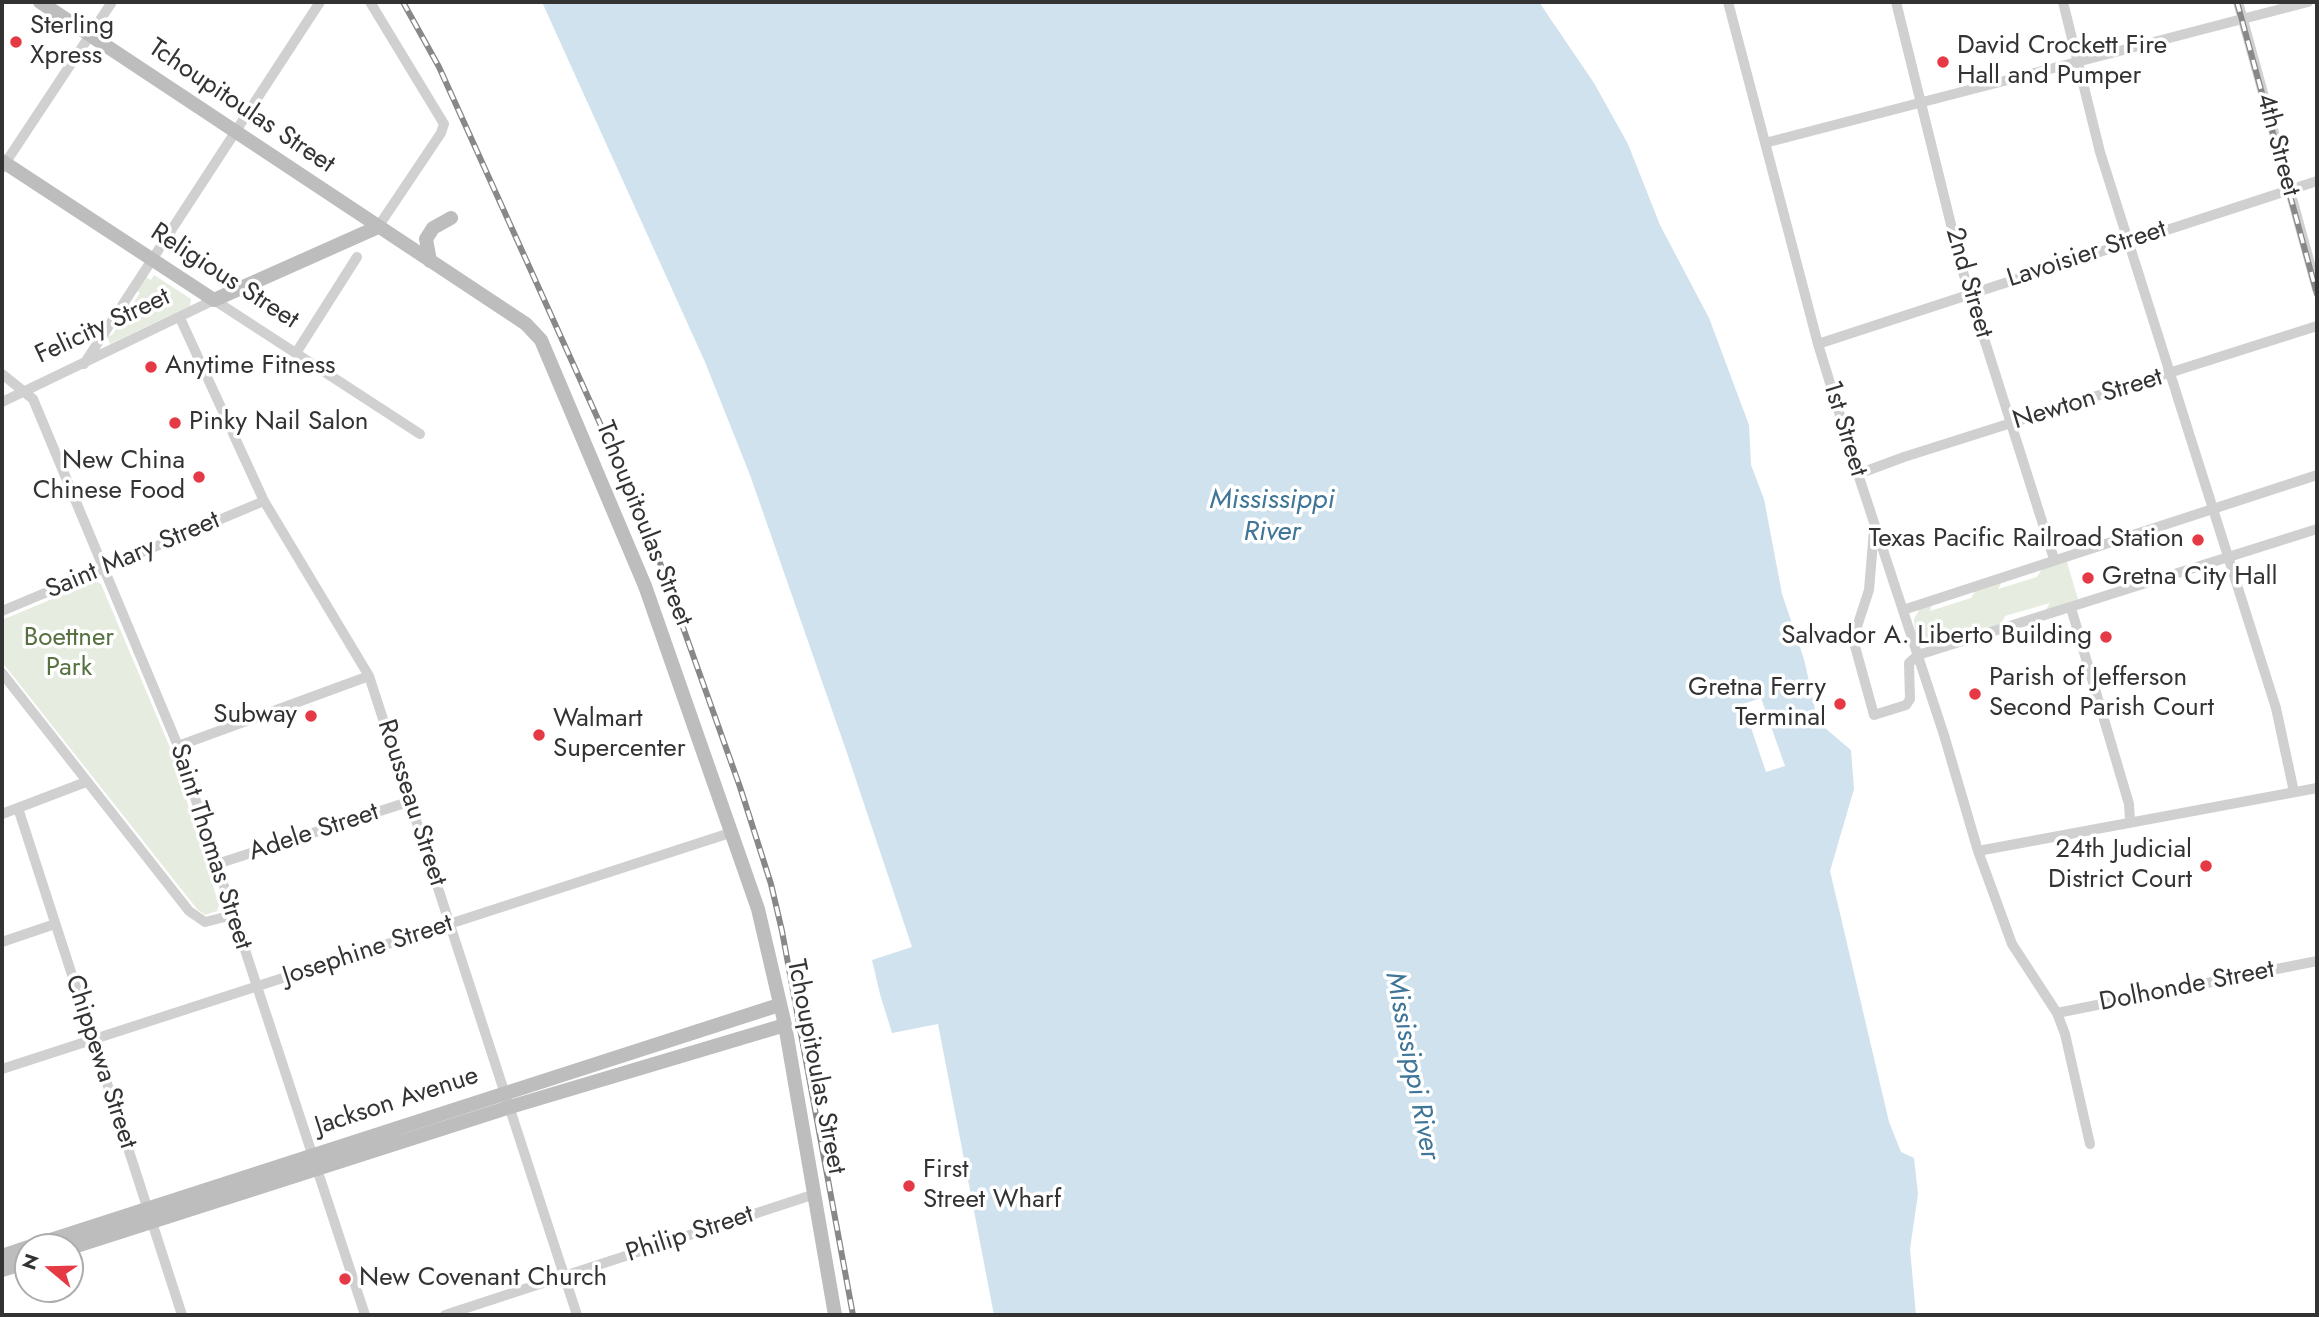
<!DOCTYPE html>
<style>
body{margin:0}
#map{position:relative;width:2319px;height:1317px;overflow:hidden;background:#fff;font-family:Jost,sans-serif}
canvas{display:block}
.frame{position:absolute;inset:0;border:4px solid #333;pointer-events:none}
.north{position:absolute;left:14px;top:1233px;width:70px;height:70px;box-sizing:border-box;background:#fff;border:2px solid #adadad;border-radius:50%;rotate:289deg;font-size:19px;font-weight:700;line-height:28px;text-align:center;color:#333}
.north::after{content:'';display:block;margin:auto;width:24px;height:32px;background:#e63946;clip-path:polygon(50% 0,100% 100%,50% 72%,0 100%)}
</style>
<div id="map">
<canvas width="2319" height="1317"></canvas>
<div class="frame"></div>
<div class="north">N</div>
</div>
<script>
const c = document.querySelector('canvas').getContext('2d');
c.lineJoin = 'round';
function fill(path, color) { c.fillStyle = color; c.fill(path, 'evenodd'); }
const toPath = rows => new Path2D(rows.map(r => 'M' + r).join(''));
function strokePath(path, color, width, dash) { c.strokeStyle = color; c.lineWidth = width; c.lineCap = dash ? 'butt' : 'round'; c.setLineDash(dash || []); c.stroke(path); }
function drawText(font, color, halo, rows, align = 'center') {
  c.font = font + ' Jost,sans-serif'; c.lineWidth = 7; c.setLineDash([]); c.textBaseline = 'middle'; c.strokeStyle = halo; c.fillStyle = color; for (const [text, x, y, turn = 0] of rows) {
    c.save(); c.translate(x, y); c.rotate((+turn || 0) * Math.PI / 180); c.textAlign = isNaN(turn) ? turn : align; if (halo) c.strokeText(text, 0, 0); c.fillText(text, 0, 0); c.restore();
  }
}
const green = toPath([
 [154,275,191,299,190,306,110,344,107,336,112,335,140,293,137,291,146,277,151,280],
 [2066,559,2078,599,2045,611,2050,603,2005,616,2001,625,1973,635,1977,626,1943,636,1939,646,1932,648,1923,644,1915,635,1914,619,1919,610,1933,602,1930,611,1971,598,1977,588,2003,580,1998,589,2037,577,2043,567],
 [95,581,101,584,171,750,219,905,217,911,205,915,197,909,2,662,2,620]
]);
const water = toPath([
 [542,2,1539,2,1594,83,1628,144,1660,225,1709,318,1749,425,1751,465,1764,499,1782,594,1804,659,1818,722,1851,750,1854,789,1830,871,1889,1122,1901,1152,1914,1158,1918,1194,1910,1249,1916,1315,994,1315,938,1024,892,1033,880,994,872,960,912,947,847,753,750,475,705,362]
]);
const pier = toPath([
 [1761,698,1785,766,1766,772,1743,704]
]);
const street = toPath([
 [370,2,444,124,441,133,378,227],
 [1728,2,1818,344,1858,474,1944,735,1978,851,2012,944,2057,1013,2065,1034,2090,1144],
 [1896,2,1962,269,2054,559],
 [2063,2,2100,152,2276,708,2294,792],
 [2238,2,2317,289],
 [1765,143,2308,2],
 [2,168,112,2],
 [180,318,264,501,369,676,577,1315],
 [1818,344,2317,181],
 [296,353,357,257],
 [84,364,320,2],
 [2,374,33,399,178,746,365,1315],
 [2,402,214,300,420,434],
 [1858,474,1904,457,2317,326],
 [1874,530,1869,590,1853,639,1874,715,1906,705,1910,699,1909,663,1918,655,2317,529],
 [2071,608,2129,804,2130,821],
 [1903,610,2317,475],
 [2,611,264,501],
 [2,673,189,911,205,922,233,915],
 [178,746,369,676],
 [18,808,182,1315],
 [2,814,86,782],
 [1978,851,2317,788],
 [217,864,411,801],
 [2,942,55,924],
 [2057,1013,2317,961],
 [2,1069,733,832],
 [445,1315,815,1194]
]);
const secondary = toPath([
 [40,2,526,324,541,340,645,586,758,909,785,1025,835,1315],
 [2,161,214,300,378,227],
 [430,261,426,239,433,228,451,218],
 [29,1247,779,1005],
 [70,1248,510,1107,785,1025],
 [2,1256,28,1247],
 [2,1270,28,1262]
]);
const rail = toPath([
 [403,2,439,67,649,532,740,787,771,884,782,931,853,1315],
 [2237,2,2317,294]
]);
const markers = [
 [16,42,7,"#e63946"],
 [1943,62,7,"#e63946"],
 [151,367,7,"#e63946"],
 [175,423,7,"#e63946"],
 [199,477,7,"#e63946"],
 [2198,540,7,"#e63946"],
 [2088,578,7,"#e63946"],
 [2106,637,7,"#e63946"],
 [1975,694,7,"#e63946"],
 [1840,704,7,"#e63946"],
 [311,716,7,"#e63946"],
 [539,735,7,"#e63946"],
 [2206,866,7,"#e63946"],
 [909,1186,7,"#e63946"],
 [345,1279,7,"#e63946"]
];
const poiNames = [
 ["Sterling",30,27],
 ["Xpress",30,57],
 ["David Crockett Fire",1957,47],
 ["Hall and Pumper",1957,77],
 ["Anytime Fitness",165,367],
 ["Pinky Nail Salon",189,423],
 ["New China",185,462,"right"],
 ["Chinese Food",185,492,"right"],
 ["Texas Pacific Railroad Station",2184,540,"right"],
 ["Gretna City Hall",2102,578],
 ["Salvador A. Liberto Building",2092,637,"right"],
 ["Parish of Jefferson",1989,679],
 ["Second Parish Court",1989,709],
 ["Gretna Ferry",1826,689,"right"],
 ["Terminal",1826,719,"right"],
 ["Subway",297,716,"right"],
 ["Walmart",553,720],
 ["Supercenter",553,750],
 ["24th Judicial",2192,851,"right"],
 ["District Court",2192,881,"right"],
 ["First",923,1171],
 ["Street Wharf",923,1201],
 ["New Covenant Church",359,1279]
];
const streetNames = [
 ["Tchoupitoulas Street",241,107,34],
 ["4th Street",2277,145,75],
 ["Lavoisier Street",2087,255,-18],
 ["Religious Street",224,277,33],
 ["2nd Street",1968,283,74],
 ["Felicity Street",103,327,-25],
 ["Newton Street",2088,400,-17],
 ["1st Street",1844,429,73],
 ["Tchoupitoulas Street",643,524,68],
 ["Saint Mary Street",133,556,-23],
 ["Rousseau Street",411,803,72],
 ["Adele Street",314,833,-18],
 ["Saint Thomas Street",210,847,72],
 ["Josephine Street",368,951,-18],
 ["Dolhonde Street",2187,987,-11],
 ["Chippewa Street",100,1062,72],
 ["Tchoupitoulas Street",815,1067,79],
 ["Jackson Avenue",397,1102,-18],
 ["Philip Street",690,1235,-18]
];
const parkNames = [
 ["Boettner",69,639],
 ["Park",69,669]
];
const waterNames = [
 ["Mississippi",1272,501],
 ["River",1272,533],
 ["Mississippi River",1411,1066,79]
];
fill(green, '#e6ecdf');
fill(water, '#cfe2ee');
fill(pier, '#fff');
strokePath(street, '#d0d0d0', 10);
strokePath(secondary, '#bdbdbd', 14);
strokePath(rail, '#888', 6);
strokePath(rail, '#fff', 3.5, [10]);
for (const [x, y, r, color] of markers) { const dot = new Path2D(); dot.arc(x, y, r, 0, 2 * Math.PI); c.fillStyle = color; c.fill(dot); strokePath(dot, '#fff', 2.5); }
drawText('26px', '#333', '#fff', poiNames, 'left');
drawText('26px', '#333', '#fff', streetNames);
drawText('26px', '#56703f', '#fff', parkNames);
drawText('italic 28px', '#3f7597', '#fff', waterNames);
</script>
